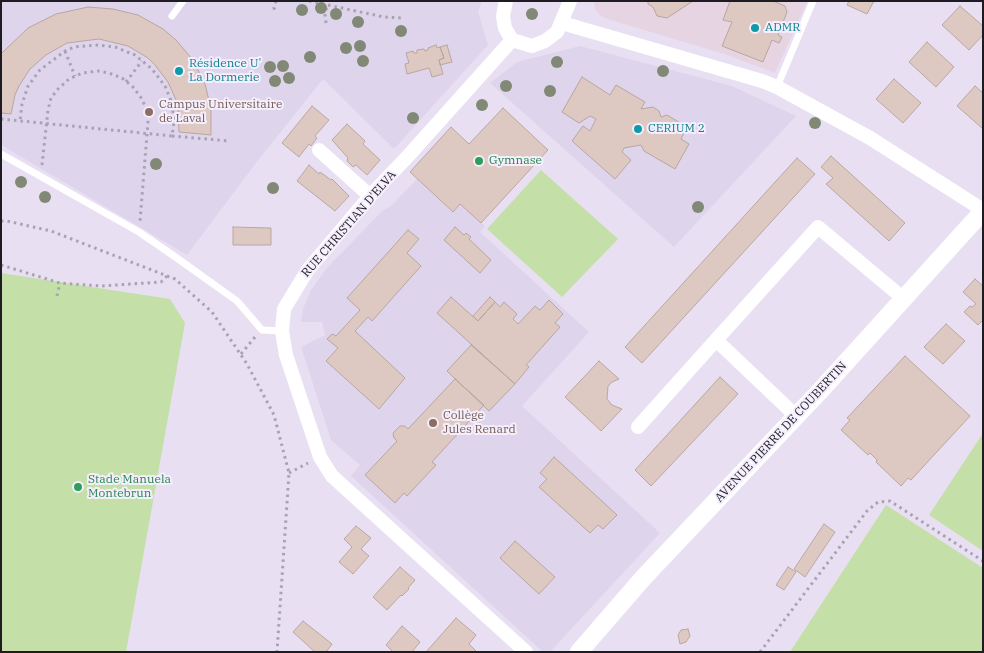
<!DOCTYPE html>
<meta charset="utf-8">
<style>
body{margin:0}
#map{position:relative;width:984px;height:653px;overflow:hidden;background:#e8e0f2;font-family:"IBM Plex Serif",serif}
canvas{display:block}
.frame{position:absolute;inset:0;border:2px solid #1e1c22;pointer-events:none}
</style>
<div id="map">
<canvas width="984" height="653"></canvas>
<div class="frame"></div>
</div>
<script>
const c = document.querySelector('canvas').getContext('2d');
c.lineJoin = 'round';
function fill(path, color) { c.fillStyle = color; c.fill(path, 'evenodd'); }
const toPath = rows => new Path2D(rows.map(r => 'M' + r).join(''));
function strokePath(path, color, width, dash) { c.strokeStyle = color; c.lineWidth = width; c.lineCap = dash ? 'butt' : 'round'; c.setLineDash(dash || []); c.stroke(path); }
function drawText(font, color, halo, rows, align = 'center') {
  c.font = font + ' "IBM Plex Serif",serif'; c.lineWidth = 4; c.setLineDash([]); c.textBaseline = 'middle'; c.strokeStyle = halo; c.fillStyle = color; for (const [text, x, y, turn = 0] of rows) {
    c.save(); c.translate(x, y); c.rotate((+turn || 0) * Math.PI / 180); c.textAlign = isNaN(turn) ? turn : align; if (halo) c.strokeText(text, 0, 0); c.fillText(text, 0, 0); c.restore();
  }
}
const commercial = toPath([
 [594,1,806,1,807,2,775,73,724,54,607,19,601,16,595,9]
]);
const built = toPath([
 [1,1,482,1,478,12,488,45,394,149,323,79,256,163,187,255,1,145],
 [580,46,732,86,796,116,674,247,490,83,517,62],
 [417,179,452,212,460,204,485,226,480,232,589,332,522,406,660,533,550,652,543,652,351,476,360,465,331,440,301,347,325,335,322,322,301,322,303,309,311,290,326,269,383,210,390,207]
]);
const green = toPath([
 [541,170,618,239,562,297,487,229],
 [1,273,170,299,185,323,126,652,1,652],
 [983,433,983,551,929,515],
 [886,505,983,568,983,652,790,652]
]);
const building = toPath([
 [648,1,693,1,667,18,657,16,653,7,648,4,648,1],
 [730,1,773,1,785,6,787,12,778,35,782,37,779,43,772,40,763,62,722,46,732,22,723,20,730,1],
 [849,1,874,1,867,14,847,5,849,1],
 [960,6,983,26,983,35,969,50,942,25,960,6],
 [88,7,113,9,138,15,163,29,176,40,193,60,205,84,211,109,211,135,179,132,178,111,176,100,168,82,155,65,148,58,128,46,99,39,67,43,46,55,30,69,19,86,15,95,11,114,1,113,1,54,4,51,28,28,56,14,88,7],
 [927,42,954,67,936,87,909,62,927,42],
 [436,45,437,48,440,47,444,58,439,60,443,74,432,77,429,68,407,74,405,64,409,63,406,53,413,51,414,53,417,53,417,50,424,49,425,51,428,50,428,48,436,45],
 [447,45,452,62,440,65,439,60,444,58,440,47,447,45],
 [582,77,610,95,616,85,645,102,641,109,653,107,659,111,661,117,667,115,687,127,681,139,689,144,675,169,644,151,641,145,624,148,622,152,631,160,615,179,572,141,583,126,590,131,596,119,590,116,579,123,562,112,582,77],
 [894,79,921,103,903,123,876,99,894,79],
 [975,86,983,93,983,129,957,106,975,86],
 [312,106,329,120,315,136,317,138,311,146,309,144,299,157,282,143,312,106],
 [503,108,548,150,481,223,460,204,453,212,410,172,451,127,469,144,503,108],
 [347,124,365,141,363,144,380,160,367,175,356,165,353,167,347,161,348,158,332,140,347,124],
 [831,156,905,223,889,241,826,184,833,178,821,167,831,156],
 [797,158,815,174,642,363,625,347,797,158],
 [309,165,319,174,320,172,331,180,332,179,349,196,335,211,297,181,309,165],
 [233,227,271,228,271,245,233,245,233,227],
 [455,227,464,235,466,233,471,237,469,239,491,260,480,273,444,240,455,227],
 [408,230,419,239,407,253,421,266,372,321,368,317,355,331,405,378,379,409,326,361,338,348,327,339,332,334,336,336,360,310,347,298,408,230],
 [975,279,983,286,983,320,978,325,964,312,970,306,972,307,976,304,963,292,975,279],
 [451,297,478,321,495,302,500,307,504,302,517,314,513,319,518,324,535,306,540,310,549,300,563,314,555,323,560,327,526,365,529,367,515,384,437,313,451,297],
 [490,297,495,302,478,321,473,316,490,297],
 [946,324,965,341,943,364,924,347,946,324],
 [471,345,515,384,489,411,447,371,471,345],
 [905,356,970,416,911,480,908,478,901,486,876,462,877,460,870,453,868,455,841,430,850,420,847,418,905,356],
 [599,361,619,379,612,382,608,386,607,399,612,405,622,409,601,431,565,397,599,361],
 [720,377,738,394,651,486,635,470,720,377],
 [455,379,484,405,432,462,436,465,407,496,404,493,395,503,365,475,397,441,394,438,393,433,400,426,405,426,408,429,455,379],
 [554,457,617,515,603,529,598,525,590,533,539,487,547,479,540,473,554,457],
 [824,524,835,532,805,577,794,569,824,524],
 [356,526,371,538,361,549,369,556,353,574,339,562,352,547,344,539,356,526],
 [515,541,555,577,539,594,500,558,515,541],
 [400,567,415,580,408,588,409,589,402,596,401,595,387,610,373,597,400,567],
 [788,567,796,572,784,590,776,585,788,567],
 [456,618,476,635,469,644,477,652,426,652,456,618],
 [303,621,332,644,326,652,315,652,293,632,303,621],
 [402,626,420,642,412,652,393,652,386,645,402,626],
 [688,629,690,636,686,642,680,644,678,635,681,630,688,629]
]);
const path = toPath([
 [276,1,274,8,277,13],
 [309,1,384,17,401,18],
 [326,23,325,15,327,5],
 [65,51,75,76],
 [126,82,142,61],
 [1,119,172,136,174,122,172,103,165,86,152,69,135,55,115,47,98,45,74,47,65,51,40,70,28,86,22,104,20,121],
 [172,136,230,141],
 [42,165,48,110,51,98,58,89,69,79,82,73,98,71,109,73,122,78,133,87,142,99,146,109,148,122,140,221],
 [1,221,7,221,51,231,175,279,212,312,247,364,274,415,289,473,277,652],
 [1,265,60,283,101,286,161,282,167,276],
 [57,296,60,283],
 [241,354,255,337],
 [289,473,308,463],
 [760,652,867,511,878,502,890,501,983,561]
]);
const service = toPath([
 [172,16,183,1],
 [777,87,813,1],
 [1,154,139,232,174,256,237,301,262,330,282,331]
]);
const minor = toPath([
 [506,1,503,16,505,28,512,40,532,46,545,41,557,32,570,1],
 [562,23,762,81,777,87,870,138,983,210],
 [512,40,409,155,370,196,307,271,284,309,282,331,286,355,320,457,332,476,526,652],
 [319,150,370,196],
 [796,416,716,340,818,227,904,299],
 [638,427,716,340]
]);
const tertiary = toPath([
 [579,652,644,577,820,391,983,211]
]);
const trees = [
 [321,8],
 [302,10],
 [336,14],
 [532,14],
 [358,22],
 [401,31],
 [360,46],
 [346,48],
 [310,57],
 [363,61],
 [557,62],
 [283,66],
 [270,67],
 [663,71],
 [289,78],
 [275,81],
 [506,86],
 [550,91],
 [482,105],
 [413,118],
 [815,123],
 [156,164],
 [21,182],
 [273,188],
 [45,197],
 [698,207]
];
const markers = [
 [755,28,5,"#0f9aa8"],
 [179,71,5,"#0f9aa8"],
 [149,112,5,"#8d6e63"],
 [638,129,5,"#0f9aa8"],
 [479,161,5,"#2e9e5b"],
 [433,423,5,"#8d6e63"],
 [78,487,5,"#2e9e5b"]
];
const cultureNames = [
 ["ADMR",765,28],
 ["Résidence U'",189,64],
 ["La Dormerie",189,78],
 ["CERIUM 2",648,129]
];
const educationNames = [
 ["Campus Universitaire",159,105],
 ["de Laval",159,119],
 ["Collège",443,416],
 ["Jules Renard",443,430]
];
const leisureNames = [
 ["Gymnase",489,161],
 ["Stade Manuela",88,480],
 ["Montebrun",88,494]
];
const streetNames = [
 ["RUE CHRISTIAN D'ELVA",349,224,-49],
 ["AVENUE PIERRE DE COUBERTIN",781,432,-47]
];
fill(commercial, '#e7d4e3');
fill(built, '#ded4ec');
fill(green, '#c4dfa8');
fill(building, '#ddc8c2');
strokePath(building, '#baa6a0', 1);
strokePath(path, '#a9a3b1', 3, [2.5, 4]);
strokePath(service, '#fff', 7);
strokePath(minor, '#fff', 14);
strokePath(tertiary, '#fff', 18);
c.fillStyle = '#818976';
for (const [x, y] of trees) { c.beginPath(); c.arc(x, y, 6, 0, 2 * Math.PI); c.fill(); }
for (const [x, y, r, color] of markers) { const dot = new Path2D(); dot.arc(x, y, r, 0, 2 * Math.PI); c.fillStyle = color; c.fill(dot); strokePath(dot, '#f4eefd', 2); }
drawText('12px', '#0d838f', '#f4eefd', cultureNames, 'left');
drawText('12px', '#785e54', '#f4eefd', educationNames, 'left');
drawText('12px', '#27864d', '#f4eefd', leisureNames, 'left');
drawText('12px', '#1e1c22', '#f4eefd', streetNames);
</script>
